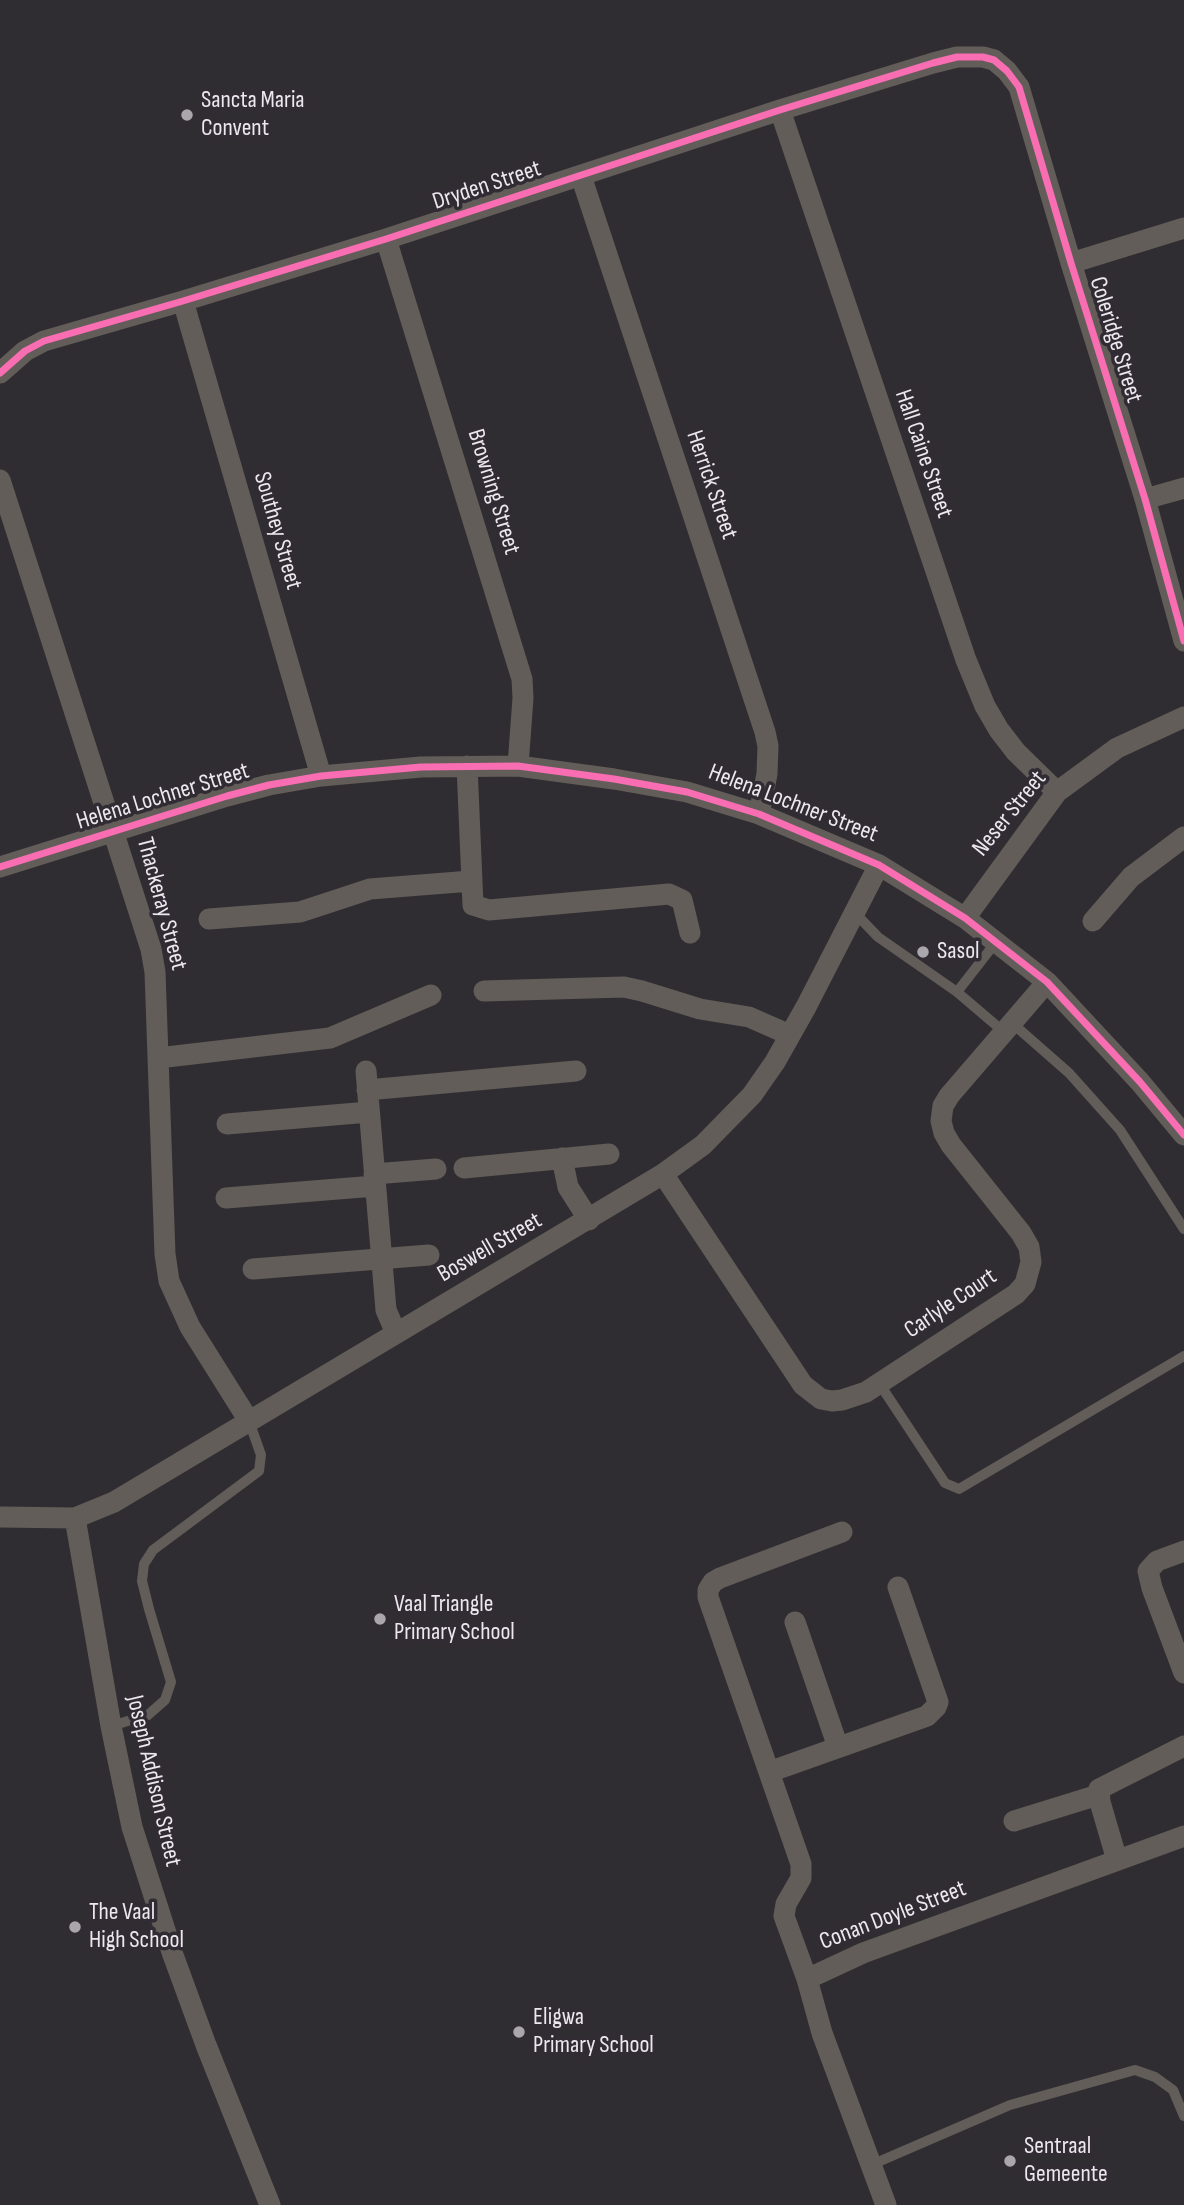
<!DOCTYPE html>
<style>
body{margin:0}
canvas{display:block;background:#302d32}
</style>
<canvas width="1184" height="2205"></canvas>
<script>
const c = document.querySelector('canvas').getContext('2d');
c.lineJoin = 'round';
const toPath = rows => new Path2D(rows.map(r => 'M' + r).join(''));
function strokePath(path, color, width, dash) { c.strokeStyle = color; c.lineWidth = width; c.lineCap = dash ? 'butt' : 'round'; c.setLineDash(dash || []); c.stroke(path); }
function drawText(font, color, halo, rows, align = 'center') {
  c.font = font + ' "Sofia Sans Condensed",sans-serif'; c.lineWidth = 7; c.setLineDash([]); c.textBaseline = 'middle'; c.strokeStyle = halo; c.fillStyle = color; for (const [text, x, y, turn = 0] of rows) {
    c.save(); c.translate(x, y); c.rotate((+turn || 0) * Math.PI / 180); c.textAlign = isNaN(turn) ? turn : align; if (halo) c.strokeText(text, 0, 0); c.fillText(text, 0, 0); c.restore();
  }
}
const lane = toPath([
 [855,913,878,937,957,992,996,942],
 [957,992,1004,1032],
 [1012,1023,1069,1073,1120,1130,1184,1229],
 [879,1383,945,1483,959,1489,1184,1356],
 [111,1726,148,1715,165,1700,171,1682,149,1609,142,1581,144,1564,153,1550,259,1471,261,1455,249,1421],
 [871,2165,1010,2105,1135,2070,1155,2077,1173,2090,1184,2116]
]);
const street = toPath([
 [780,110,966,660,985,706,999,730,1016,752,1057,792],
 [581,176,765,732,768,746,767,774,759,814],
 [386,239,522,679,523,698,518,766],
 [1071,263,1184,228],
 [183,301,321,776],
 [0,373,25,351,44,341,183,301,386,239,780,110,933,63,957,57,983,57,994,60,1007,71,1019,87,1071,263,1145,499,1184,641],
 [0,480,151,949,155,972,165,1254,169,1281,190,1327,249,1421],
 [1145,499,1184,488],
 [467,766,473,905,489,910,669,894,682,900,690,933],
 [0,867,227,796,269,785,321,776,421,767,518,766,614,779,687,792,759,814,879,865,965,918,1047,982,1140,1082,1184,1135],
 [965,918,1057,792,1117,748,1184,717],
 [209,919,300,912,370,889,471,881],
 [1093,921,1131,877,1184,837],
 [484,991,624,987,642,991,700,1009,749,1017,790,1035],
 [158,1058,330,1038,431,995],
 [366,1071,386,1310,396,1333],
 [367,1090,576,1071],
 [227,1124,369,1112],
 [562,1158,568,1187,589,1220],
 [464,1168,609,1154],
 [374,1174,436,1169],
 [663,1174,803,1385,821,1399,832,1401,842,1400,866,1392,1016,1294,1025,1284,1031,1262,1029,1247,1021,1233,951,1145,944,1133,941,1121,943,1106,949,1096,1047,982],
 [226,1198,375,1186],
 [253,1269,429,1255],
 [0,1517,75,1518,114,1502,663,1174,703,1145,752,1095,775,1062,806,1007,879,865],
 [75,1518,111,1726,132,1827,173,1955,206,2045,270,2205],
 [1184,1551,1157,1561,1148,1571,1152,1588,1184,1673],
 [795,1622,838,1747],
 [769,1772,927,1716,936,1707,938,1702,898,1587],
 [1014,1821,1098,1795],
 [1117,1860,1100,1802,1099,1789,1184,1746],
 [807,1979,784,1916,786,1904,801,1878,801,1864,708,1597,708,1590,713,1582,720,1578,842,1532],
 [886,2205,822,2033,807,1979,863,1953,1184,1836]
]);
const cycleway = toPath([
 [0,373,25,351,44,341,183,301,386,239,780,110,933,63,957,57,983,57,994,60,1007,71,1019,87,1071,263,1145,499,1184,641],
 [0,867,227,796,269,785,321,776,421,767,518,766,614,779,687,792,759,814,879,865,965,918,1047,982,1140,1082,1184,1135]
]);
const markers = [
 [187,115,7,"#aaa7ac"],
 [923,952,7,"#aaa7ac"],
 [380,1619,7,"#aaa7ac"],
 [75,1927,7,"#aaa7ac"],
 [519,2032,7,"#aaa7ac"],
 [1010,2161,7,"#aaa7ac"]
];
const poiNames = [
 ["Sancta Maria",201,101],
 ["Convent",201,129],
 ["Sasol",937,952],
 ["Vaal Triangle",394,1605],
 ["Primary School",394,1633],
 ["The Vaal",89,1913],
 ["High School",89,1941],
 ["Eligwa",533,2018],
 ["Primary School",533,2046],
 ["Sentraal",1024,2147],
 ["Gemeente",1024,2175]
];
const streetNames = [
 ["Dryden Street",487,186,-18],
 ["Coleridge Street",1115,340,73],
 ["Hall Caine Street",923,454,71],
 ["Herrick Street",711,485,71],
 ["Browning Street",493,492,73],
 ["Southey Street",277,531,74],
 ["Helena Lochner Street",163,797,-17],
 ["Helena Lochner Street",793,804,21],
 ["Neser Street",1010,814,-51],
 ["Thackeray Street",161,904,75],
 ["Boswell Street",490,1248,-30],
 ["Carlyle Court",951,1304,-34],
 ["Joseph Addison Street",153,1781,77],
 ["Conan Doyle Street",893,1916,-21]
];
strokePath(lane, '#625d58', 10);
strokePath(street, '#625d58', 21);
strokePath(cycleway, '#f96db3', 7);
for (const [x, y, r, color] of markers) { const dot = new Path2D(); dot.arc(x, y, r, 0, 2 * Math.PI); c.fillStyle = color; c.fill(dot); strokePath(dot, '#312b34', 2.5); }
drawText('24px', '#ece8ee', '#312b34', poiNames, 'left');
drawText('24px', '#ece8ee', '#312b34', streetNames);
</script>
